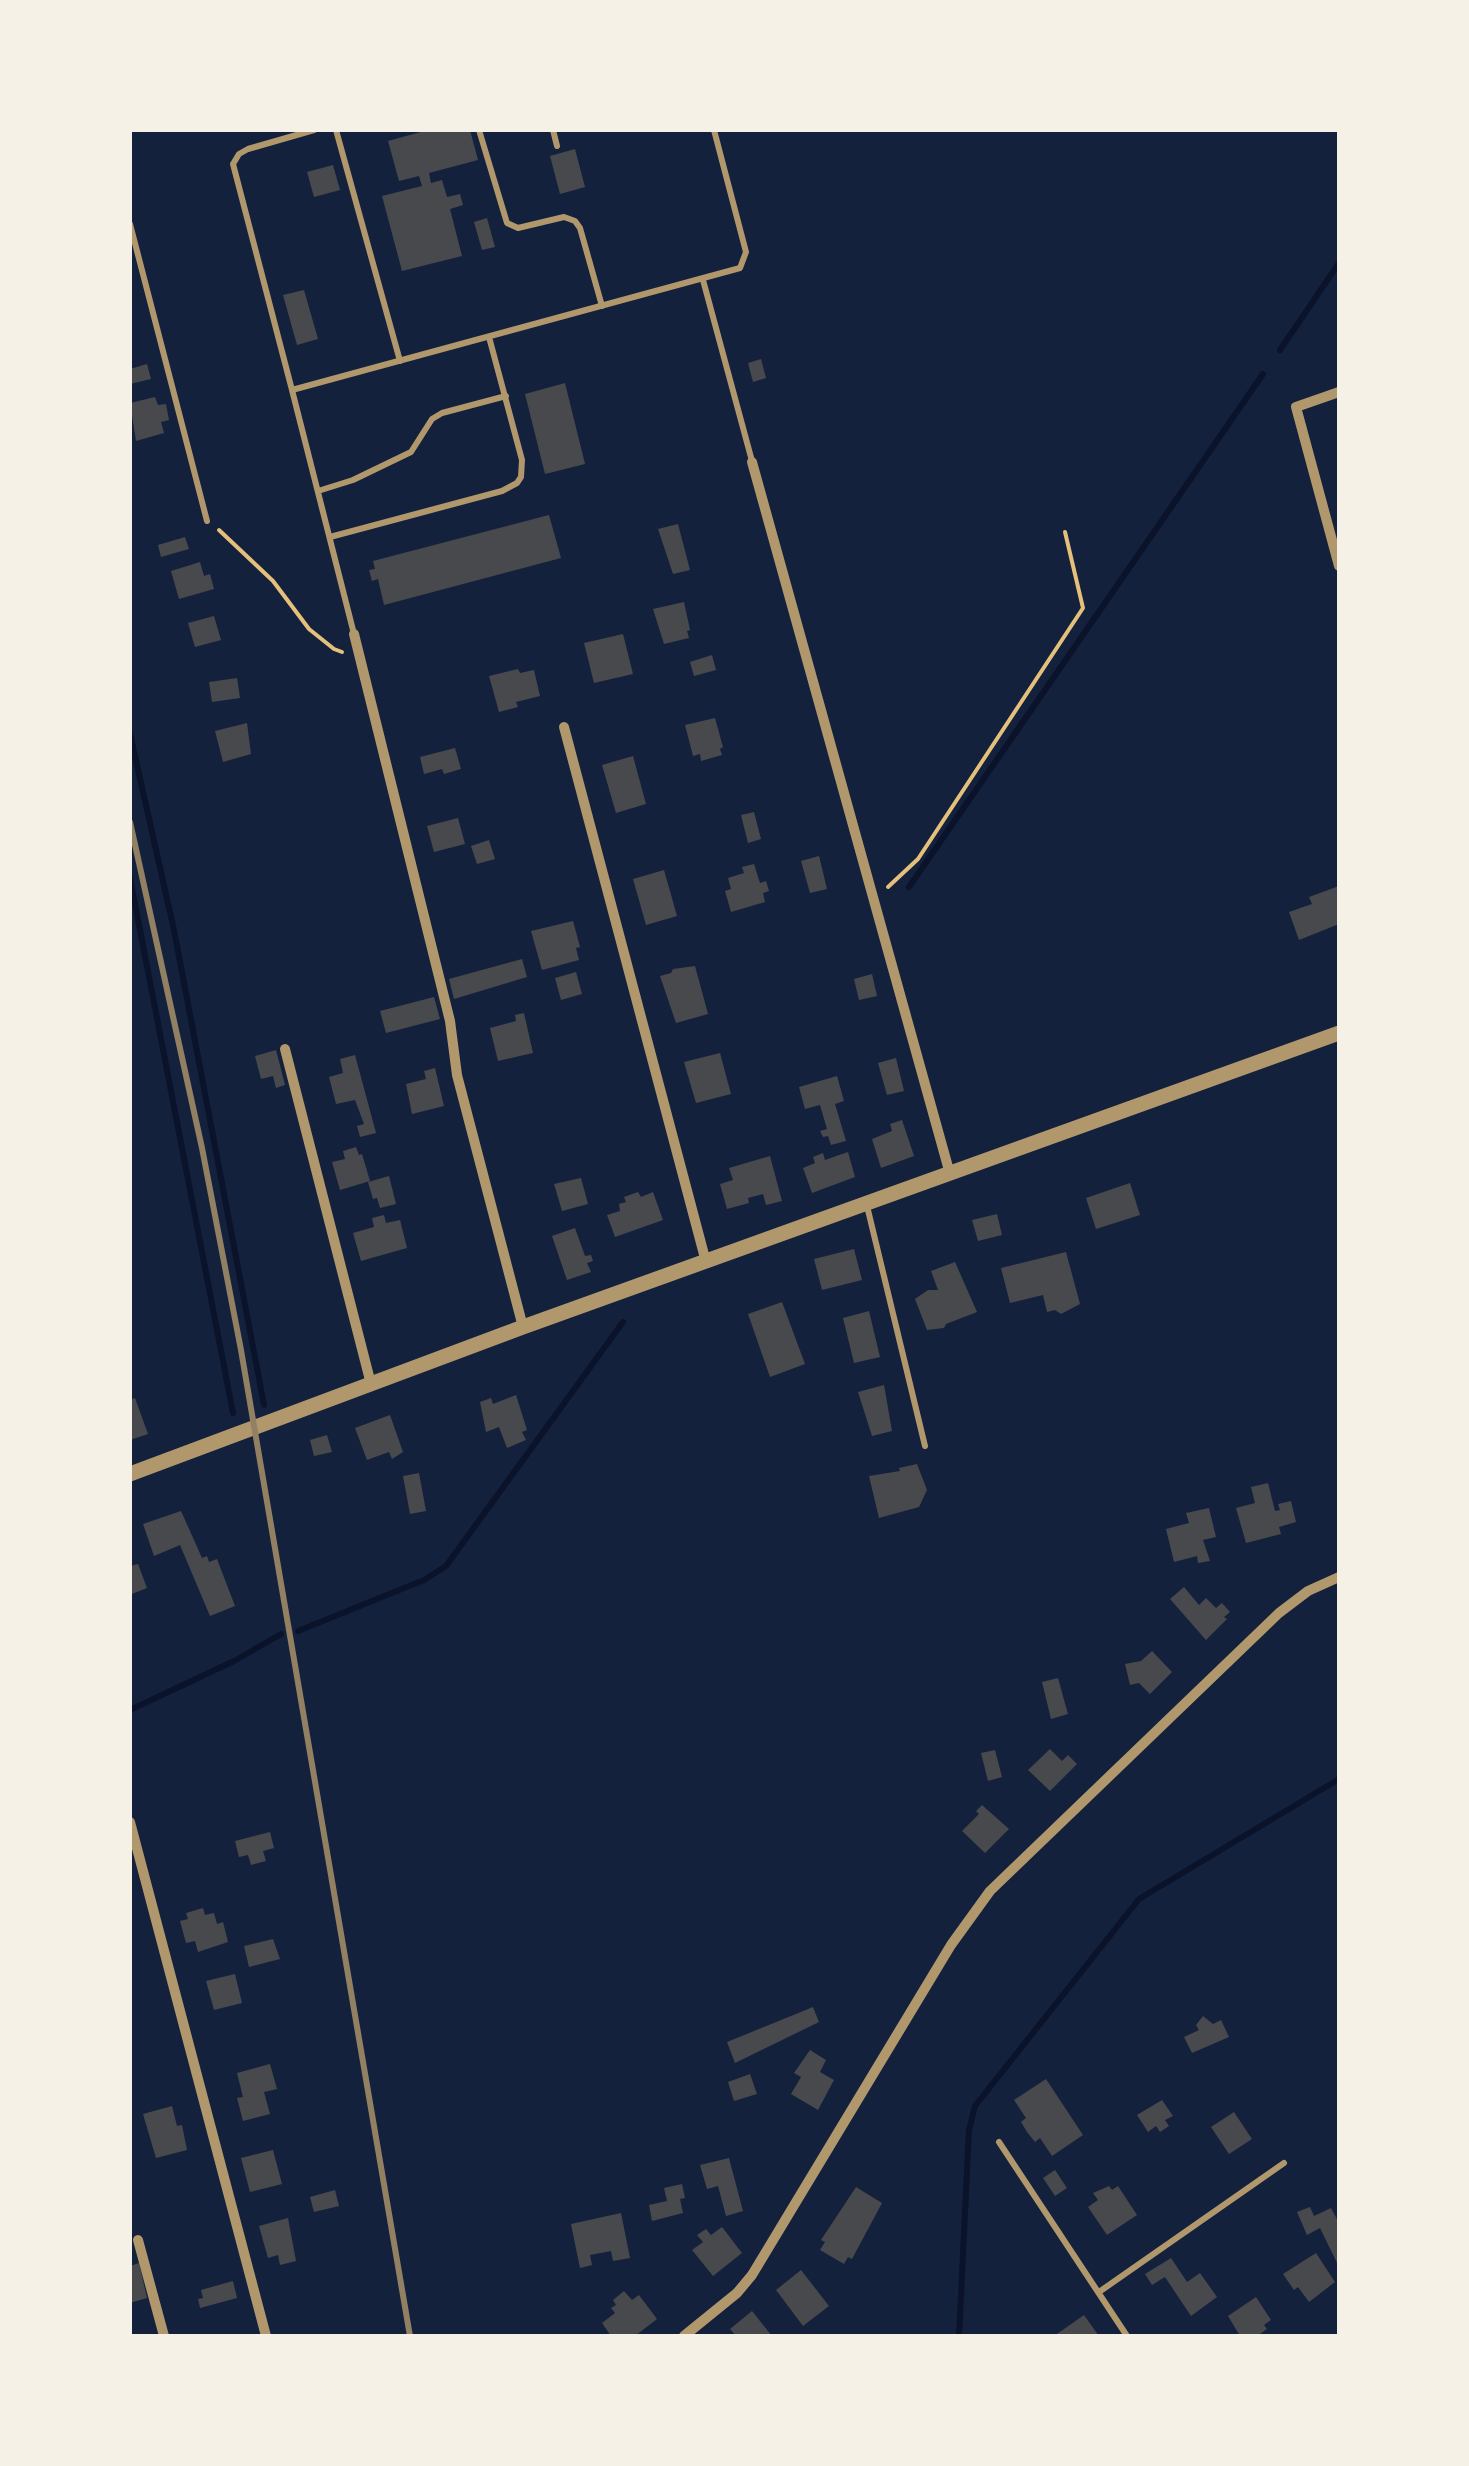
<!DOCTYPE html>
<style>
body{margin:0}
#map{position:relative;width:1469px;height:2466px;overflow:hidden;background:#14213d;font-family:Signika,sans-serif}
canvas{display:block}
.frame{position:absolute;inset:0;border:132px solid #f6f1e7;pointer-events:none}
</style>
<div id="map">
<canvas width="1469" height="2466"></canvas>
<div class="frame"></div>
</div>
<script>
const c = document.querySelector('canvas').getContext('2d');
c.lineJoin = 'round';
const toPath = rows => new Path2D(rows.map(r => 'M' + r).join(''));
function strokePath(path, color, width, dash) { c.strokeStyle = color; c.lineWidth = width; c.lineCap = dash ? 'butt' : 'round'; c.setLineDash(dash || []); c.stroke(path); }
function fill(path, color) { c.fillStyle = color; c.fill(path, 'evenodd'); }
const stream = toPath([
 [1280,350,1339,263],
 [130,734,174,930,264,1405],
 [130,878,233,1413],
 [909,887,1263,374],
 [298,1631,424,1580,446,1566,623,1322],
 [130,1710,234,1661,281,1634],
 [959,2336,969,2130,975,2106,1139,1899,1339,1779]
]);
const building = toPath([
 [428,130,470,130,478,160,429,173,431,183,442,180,447,197,460,194,463,205,450,209,462,256,402,271,382,196,422,186,419,176,399,181,388,141],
 [575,149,585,187,560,194,550,156],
 [333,165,340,190,314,197,307,172],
 [487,218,495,247,482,250,474,222],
 [304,290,318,339,297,345,283,295],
 [761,359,766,378,753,382,748,363],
 [147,364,151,379,130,384,130,369],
 [565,383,585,464,545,474,525,394],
 [155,397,158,405,166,404,169,420,161,422,164,433,136,441,130,403],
 [549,515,561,558,384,605,378,579,372,581,369,570,375,569,373,561],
 [678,524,690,570,673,574,658,529],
 [185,537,189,549,161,557,158,545],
 [200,562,204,576,210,574,214,589,179,599,171,571],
 [684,602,690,630,687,631,689,638,664,644,653,609],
 [214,616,221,640,195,647,188,623],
 [623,634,633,674,594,683,584,643],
 [712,655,716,670,694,676,690,662],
 [518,669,520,673,534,670,540,696,516,702,518,707,499,712,489,676],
 [237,678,240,698,212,702,209,682],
 [715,718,723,747,720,749,722,755,701,761,700,754,693,756,685,725],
 [247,723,251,754,223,762,215,731],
 [455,748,461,769,444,774,442,769,424,774,420,757],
 [633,756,646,804,616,813,602,765],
 [754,812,761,839,748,843,741,815],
 [458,818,465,844,434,852,427,826],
 [489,840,495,859,477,864,471,846],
 [819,856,827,889,810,893,801,861],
 [754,864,760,883,766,881,769,891,763,893,765,902,731,912,725,891,731,889,728,878,744,873,742,867],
 [664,870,677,916,646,925,633,879],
 [1339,886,1339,924,1299,940,1289,912,1312,904,1309,897],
 [573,921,580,947,576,948,579,960,542,970,531,931],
 [522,959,527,977,454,999,449,979],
 [695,966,708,1014,676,1023,660,976,671,973,673,969],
 [576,972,582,994,561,1000,555,978],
 [872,974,877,996,859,1000,854,979],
 [434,997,440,1019,386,1033,380,1011],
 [524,1013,533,1053,498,1061,490,1028,516,1021,515,1015],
 [276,1050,285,1085,276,1088,273,1076,261,1079,255,1056],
 [720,1053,731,1094,696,1103,684,1062],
 [355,1055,376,1133,360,1137,357,1126,364,1124,355,1100,336,1104,329,1077,343,1073,340,1059],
 [896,1058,904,1091,887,1095,878,1063],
 [435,1068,444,1106,412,1114,406,1084,426,1079,424,1071],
 [837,1076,844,1101,835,1104,846,1141,831,1145,828,1136,823,1137,820,1131,827,1129,820,1105,805,1109,799,1087],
 [902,1120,914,1156,881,1168,872,1139,892,1131,890,1124],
 [356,1147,359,1155,362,1154,370,1181,340,1190,332,1162,345,1159,343,1151],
 [848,1152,855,1177,812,1193,803,1168,815,1163,813,1157,823,1153,825,1160],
 [770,1156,782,1201,766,1205,763,1194,748,1198,749,1203,727,1209,720,1184,733,1180,729,1168],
 [389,1176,396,1204,380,1208,377,1198,373,1199,368,1182],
 [581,1178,588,1204,562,1211,554,1184],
 [1130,1183,1140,1215,1096,1229,1086,1198],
 [638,1192,641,1197,653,1192,663,1220,615,1237,607,1215,620,1211,619,1204,626,1202,624,1197],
 [997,1214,1002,1235,978,1241,972,1220],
 [384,1215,386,1223,400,1220,407,1248,361,1261,353,1233,374,1227,372,1218],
 [575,1228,585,1256,591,1255,593,1261,587,1263,591,1272,567,1280,552,1236],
 [854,1249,862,1280,822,1290,814,1259],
 [1066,1252,1080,1304,1061,1314,1055,1310,1047,1312,1043,1295,1010,1303,1001,1268],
 [955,1262,977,1312,946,1324,944,1328,927,1330,915,1299,928,1290,938,1290,931,1271],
 [782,1302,805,1364,770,1377,748,1314],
 [869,1311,880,1357,854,1363,843,1318],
 [884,1385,892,1431,872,1436,858,1392],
 [516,1395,527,1430,522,1432,526,1440,507,1448,499,1427,486,1432,480,1402,491,1398,493,1404],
 [135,1398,148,1434,130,1440,130,1400],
 [390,1415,403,1452,392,1459,389,1452,367,1460,355,1428],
 [327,1435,332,1452,314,1456,310,1440],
 [917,1464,927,1490,919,1507,879,1518,869,1476,900,1471,899,1468],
 [419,1473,426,1511,410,1514,403,1476],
 [1268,1483,1275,1511,1280,1510,1278,1504,1291,1501,1296,1522,1279,1527,1281,1534,1246,1543,1236,1508,1255,1503,1251,1487],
 [1209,1508,1216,1537,1203,1540,1210,1561,1198,1563,1197,1556,1174,1562,1166,1529,1189,1523,1186,1513],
 [181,1511,202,1558,207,1556,209,1562,217,1559,235,1606,210,1616,180,1545,154,1556,143,1524],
 [138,1564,147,1588,132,1594,130,1566],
 [1184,1587,1199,1605,1206,1598,1216,1608,1222,1603,1230,1612,1224,1617,1227,1619,1206,1640,1170,1599],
 [1152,1651,1172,1672,1150,1694,1139,1683,1130,1685,1125,1664,1141,1661],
 [1058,1678,1068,1714,1051,1719,1042,1682],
 [1050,1749,1062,1761,1068,1755,1077,1764,1050,1791,1028,1770],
 [995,1750,1002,1777,988,1781,981,1753],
 [982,1805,1009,1829,985,1853,962,1831,979,1814,976,1811],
 [270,1832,274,1848,263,1851,266,1861,251,1865,248,1855,239,1857,235,1841],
 [203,1908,205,1915,214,1913,217,1924,223,1922,228,1942,198,1952,195,1941,186,1943,180,1921,188,1919,186,1913],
 [273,1939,280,1959,249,1967,244,1946],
 [235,1974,242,2003,214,2010,206,1981],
 [813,2007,819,2022,735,2063,727,2042],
 [1203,2016,1213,2024,1221,2020,1229,2037,1192,2053,1184,2037,1199,2030,1196,2025],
 [810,2050,826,2060,820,2072,834,2080,818,2110,791,2094,801,2077,794,2073],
 [270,2064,277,2089,264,2092,270,2114,243,2121,237,2098,243,2097,237,2073],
 [750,2074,757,2094,734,2101,728,2082],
 [1046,2079,1083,2135,1052,2156,1040,2138,1035,2142,1027,2132,1021,2122,1026,2118,1014,2100],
 [1162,2100,1173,2116,1165,2120,1169,2126,1160,2132,1156,2126,1148,2132,1137,2115],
 [172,2106,177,2126,182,2125,187,2150,156,2158,143,2114],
 [1234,2112,1252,2139,1229,2154,1211,2127],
 [273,2150,282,2184,250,2192,241,2158],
 [729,2158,743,2211,726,2216,718,2186,707,2189,700,2165],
 [1055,2170,1067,2188,1055,2196,1043,2178],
 [682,2184,685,2198,680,2199,683,2213,652,2221,649,2205,667,2201,664,2188],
 [1109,2186,1112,2190,1118,2186,1137,2215,1107,2235,1088,2207,1098,2200,1093,2193],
 [856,2187,882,2203,852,2259,848,2257,844,2264,820,2250,825,2242,821,2240],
 [335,2190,339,2206,314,2212,310,2197],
 [1310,2207,1314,2216,1331,2208,1339,2223,1339,2267,1320,2228,1307,2235,1297,2212],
 [621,2213,630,2258,613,2261,611,2251,590,2255,592,2265,580,2268,571,2224],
 [288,2218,296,2261,280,2265,278,2255,268,2258,259,2226],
 [722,2227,742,2253,713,2276,692,2250,703,2242,697,2235,706,2229,711,2235],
 [1316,2253,1335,2282,1309,2302,1298,2287,1294,2290,1283,2274],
 [1171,2258,1187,2282,1200,2273,1217,2297,1191,2316,1165,2277,1152,2285,1145,2274],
 [139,2263,147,2298,130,2303,130,2266],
 [801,2270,829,2306,803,2326,776,2290],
 [233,2281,237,2298,200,2308,198,2299,203,2298,201,2290],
 [624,2291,632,2300,639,2295,657,2319,635,2336,611,2336,602,2323,615,2313,611,2308,616,2305,613,2300],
 [1256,2297,1271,2320,1264,2325,1267,2329,1257,2336,1240,2336,1228,2316],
 [752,2311,772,2336,736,2336,730,2329],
 [1084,2315,1099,2336,1054,2336]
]);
const path = toPath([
 [219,530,273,581,309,629,334,649,342,652],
 [888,887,918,859,1083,608,1065,532]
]);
const service = toPath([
 [314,130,248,149,239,154,233,164,292,390,740,268,746,252,714,130],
 [336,130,400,361],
 [479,130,507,223,518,228,564,217,575,221,580,228,602,306],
 [553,130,557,146],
 [130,224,207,521],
 [703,280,752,461],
 [292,390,354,634],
 [318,491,353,480,411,452,432,419,442,413,506,396],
 [330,537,502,491,517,483,521,477,522,460,489,337],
 [867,1206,925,1446],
 [999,2142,1127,2336],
 [1099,2292,1284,2163]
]);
const minor = toPath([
 [1339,392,1296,407,1339,566],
 [752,462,950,1174],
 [354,634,450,1021,457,1075,523,1327],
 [564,727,706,1262],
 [285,1049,371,1384],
 [130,1822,266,2336],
 [138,2240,164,2336],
 [684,2336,737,2293,752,2275,951,1945,990,1891,1279,1613,1308,1591,1339,1577]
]);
const tertiary = toPath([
 [130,1474,523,1327,1339,1033]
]);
const rail = toPath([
 [130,822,202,1148,241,1350,410,2336]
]);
strokePath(stream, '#0b132b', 6);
fill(building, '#48494c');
strokePath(path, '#e5c07b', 4);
strokePath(service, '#b1986c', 6);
strokePath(minor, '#b1986c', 10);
strokePath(tertiary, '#b1986c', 15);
strokePath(rail, '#918062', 6);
</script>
